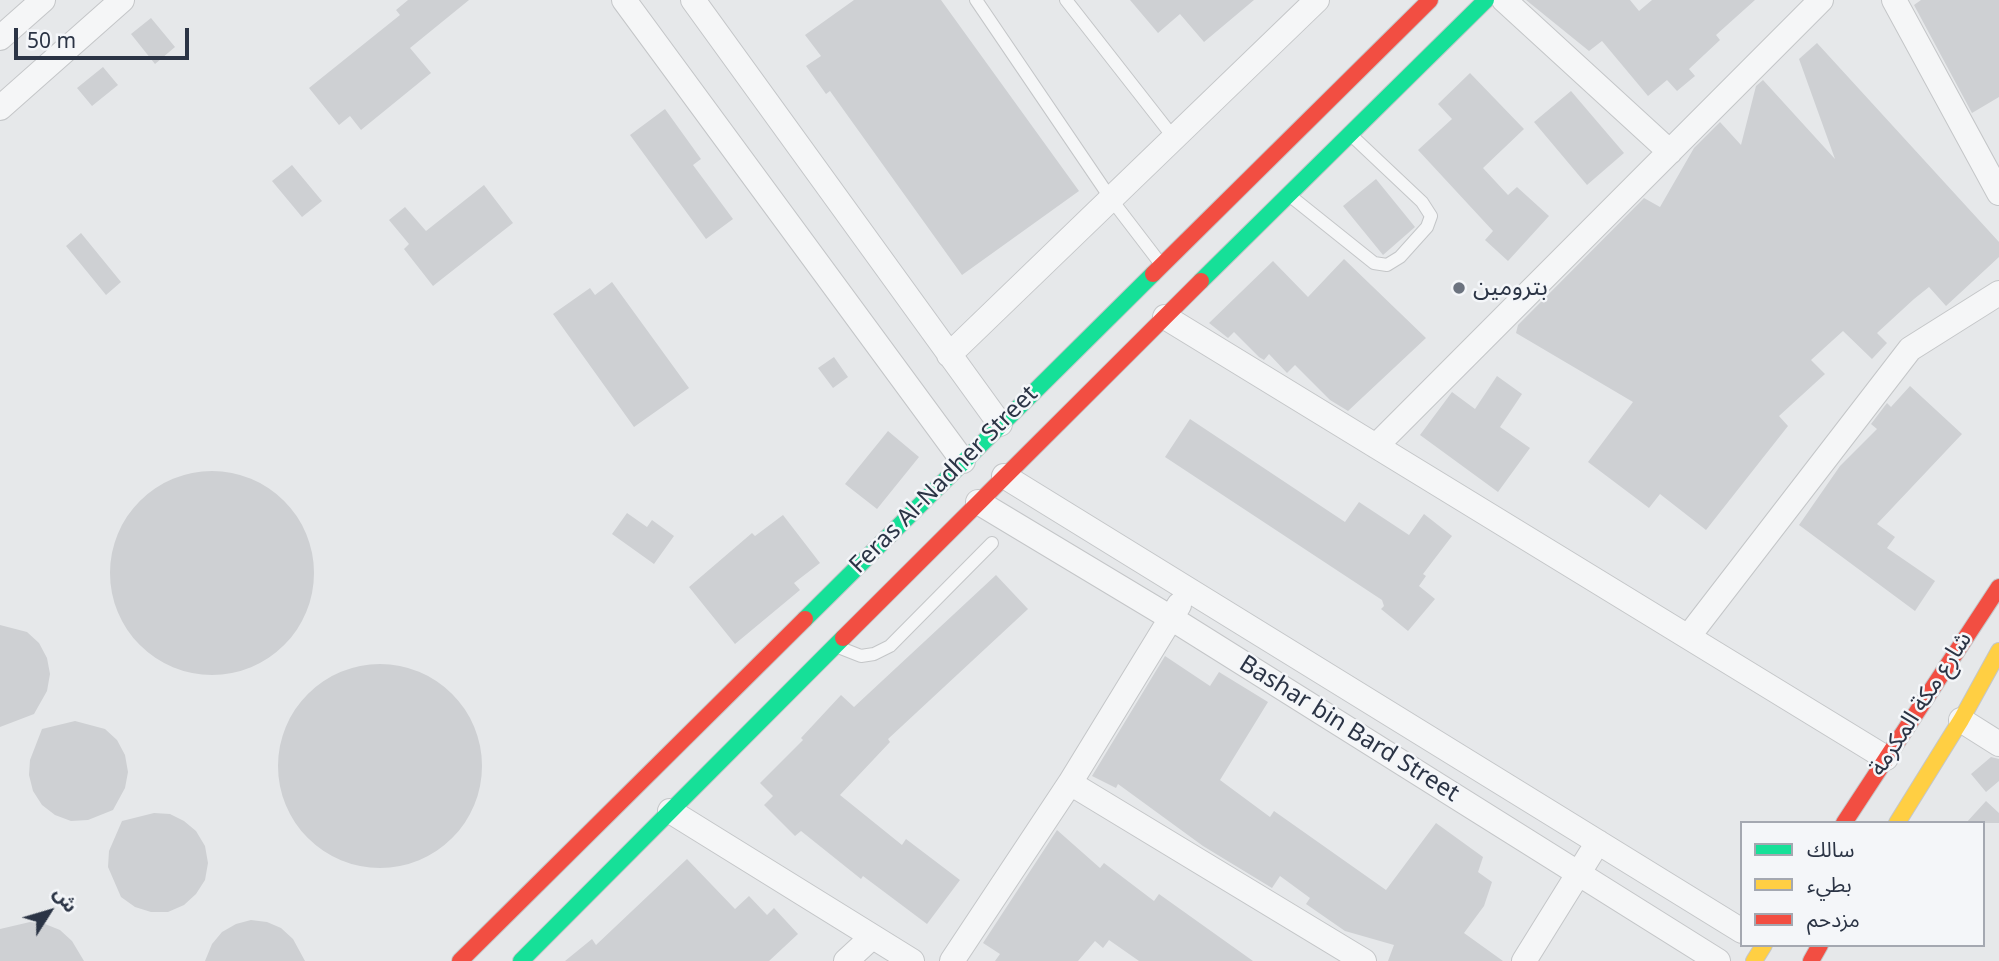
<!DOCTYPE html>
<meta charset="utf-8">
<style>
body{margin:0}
#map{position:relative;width:1999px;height:961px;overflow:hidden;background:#e6e8ea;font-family:"Noto Sans","Noto Sans Arabic",sans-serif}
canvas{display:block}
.legend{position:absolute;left:1740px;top:821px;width:245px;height:126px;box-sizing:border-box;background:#f4f6f9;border:2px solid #a4a8b1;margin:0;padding:9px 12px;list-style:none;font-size:21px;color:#2b3445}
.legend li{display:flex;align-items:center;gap:14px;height:35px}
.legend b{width:35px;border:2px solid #a4a8b1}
.north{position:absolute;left:14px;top:877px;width:70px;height:70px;-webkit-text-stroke:5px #f4f6f9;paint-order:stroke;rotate:53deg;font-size:19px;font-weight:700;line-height:28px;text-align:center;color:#2b3445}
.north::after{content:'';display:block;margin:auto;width:24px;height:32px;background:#2b3445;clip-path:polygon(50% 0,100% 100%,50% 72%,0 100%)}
.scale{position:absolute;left:14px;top:28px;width:175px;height:32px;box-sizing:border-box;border:4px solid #2b3445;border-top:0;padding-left:9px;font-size:21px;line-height:24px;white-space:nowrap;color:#2b3445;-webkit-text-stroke:5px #f4f6f9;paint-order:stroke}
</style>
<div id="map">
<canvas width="1999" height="961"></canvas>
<ul class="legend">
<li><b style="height:9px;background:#16e098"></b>سالك</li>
<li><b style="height:9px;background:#ffcf43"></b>بطيء</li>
<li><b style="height:9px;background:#f24e42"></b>مزدحم</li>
</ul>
<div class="north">ش</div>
<div class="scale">50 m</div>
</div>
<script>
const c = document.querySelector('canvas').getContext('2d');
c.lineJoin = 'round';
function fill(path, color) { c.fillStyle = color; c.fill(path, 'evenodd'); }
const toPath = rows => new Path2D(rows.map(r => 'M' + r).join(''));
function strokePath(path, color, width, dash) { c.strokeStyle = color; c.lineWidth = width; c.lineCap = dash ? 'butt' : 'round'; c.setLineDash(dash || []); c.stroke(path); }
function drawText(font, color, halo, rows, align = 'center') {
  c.font = font + ' "Noto Sans","Noto Sans Arabic",sans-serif'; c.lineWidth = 5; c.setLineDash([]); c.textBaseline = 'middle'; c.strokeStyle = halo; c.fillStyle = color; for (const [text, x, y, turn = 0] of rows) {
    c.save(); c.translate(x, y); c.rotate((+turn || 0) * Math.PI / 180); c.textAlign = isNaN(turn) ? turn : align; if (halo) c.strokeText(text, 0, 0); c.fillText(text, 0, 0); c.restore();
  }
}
const building = toPath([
 [408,0,469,0,410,48,431,73,361,130,350,116,339,125,309,88,400,15,396,10],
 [854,0,941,0,1079,191,962,275,830,91,826,94,806,66,821,56,805,35],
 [1130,0,1254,0,1204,42,1180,14,1158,33],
 [1526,0,1630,0,1639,11,1652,0,1755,0,1716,35,1720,40,1689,69,1695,76,1677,91,1667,80,1648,96,1602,41,1589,51],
 [1921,0,1999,0,1999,97,1972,113,1914,5],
 [151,18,175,47,155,64,131,34],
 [1817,43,1999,242,1999,257,1946,306,1929,287,1914,299,1877,333,1887,343,1872,359,1843,331,1811,360,1825,374,1779,416,1788,426,1706,530,1660,494,1649,508,1588,462,1633,402,1516,333,1518,325,1644,198,1660,207,1694,148,1720,122,1741,145,1756,86,1763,80,1835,159,1799,59],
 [103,67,118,85,92,106,77,88],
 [1470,73,1524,129,1483,168,1508,195,1517,187,1549,216,1508,261,1485,240,1493,231,1418,150,1452,119,1438,104],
 [1571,91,1624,153,1587,185,1534,122],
 [665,109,701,159,693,165,733,219,706,239,630,135],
 [292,165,322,201,302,217,272,181],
 [1376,179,1415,227,1383,255,1343,206],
 [484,185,513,223,433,286,404,249,409,244,389,220,405,207,426,231],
 [81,233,121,282,106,295,66,246],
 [1344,259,1426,338,1348,411,1330,400,1295,365,1287,373,1269,354,1264,360,1259,357,1234,332,1228,338,1209,323,1273,261,1308,297],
 [612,282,689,388,634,427,553,314,590,288,595,295],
 [834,357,848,377,833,388,818,368],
 [1497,376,1522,394,1500,427,1530,448,1498,492,1420,435,1452,392,1475,409],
 [1910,386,1962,434,1877,524,1895,537,1887,548,1935,581,1915,611,1799,525,1840,466,1877,429,1871,424,1887,403,1891,407],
 [1190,419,1345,522,1359,502,1409,535,1424,514,1452,536,1423,574,1426,576,1419,586,1435,599,1408,631,1381,609,1384,606,1382,600,1165,457],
 [888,431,919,457,877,509,845,484],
 '110 573a102 102 0 1 1 204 0a102 102 0 1 1-204 0Z',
 [627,513,647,527,652,520,674,536,654,564,612,534],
 [783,515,820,563,794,583,800,590,735,644,689,587,752,533,755,536],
 [996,575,1028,609,888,739,890,742,840,795,902,845,906,839,960,880,927,924,863,876,861,879,801,831,795,836,764,805,773,796,760,783,803,740,801,738,841,695,854,707],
 [0,625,27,632,39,643,47,658,50,674,47,691,34,714,0,727],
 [1165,656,1210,686,1219,672,1268,702,1220,780,1270,817,1274,811,1386,890,1436,823,1483,857,1478,872,1492,882,1484,906,1464,933,1503,961,1388,961,1394,945,1345,931,1306,904,1310,898,1280,876,1272,888,1203,846,1118,784,1116,788,1092,776],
 '278 766a102 102 0 1 1 204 0a102 102 0 1 1-204 0Z',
 [75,721,105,729,117,740,125,755,128,772,125,788,113,810,88,820,71,821,55,815,42,805,33,791,29,775,30,760,42,729],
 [1991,757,1999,759,1999,781,1986,792,1971,774],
 [1986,801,1999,813,1999,823,1966,823],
 [154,813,170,814,184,821,196,831,205,846,208,863,205,880,196,894,184,905,168,912,151,912,135,907,121,897,108,867,109,851,122,821],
 [1057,830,1100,868,1104,863,1154,901,1159,894,1253,961,1139,961,1109,940,1103,948,1095,941,1078,961,995,961,1000,954,983,943],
 [687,859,735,909,749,896,767,915,774,908,798,934,769,961,565,961,592,939,596,945],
 [251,920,267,922,281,928,293,939,305,961,205,961,212,944,222,932,236,924],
 [30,922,45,924,60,930,72,941,84,961,0,961,0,929]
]);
const lane = toPath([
 [976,0,1111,199,1160,263],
 [1066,0,1174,138],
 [1289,195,1374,263,1387,265,1400,257,1427,227,1431,216,1422,202,1351,135],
 [838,647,861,656,874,654,890,646,992,543]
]);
const street = toPath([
 [624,0,963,461],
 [693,0,1000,424],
 [1504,0,1670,152],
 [1894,0,1999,193],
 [0,38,43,0],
 [0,108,122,0],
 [1165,317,1886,758],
 [949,355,1317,0],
 [1376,446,1821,0],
 [1004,476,1742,931],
 [978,502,1171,618,1718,961],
 [1688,637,1910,349,1999,293],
 [1961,720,1999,744],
 [1070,783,1364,961],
 [670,811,912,961],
 [846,961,872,937],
 [952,961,1070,783,1179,605],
 [1524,961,1598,842]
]);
const fast = toPath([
 [1201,281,1486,0],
 [805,619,1153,274],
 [521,961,843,638]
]);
const slow = toPath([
 [1897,823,1961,720,1999,651],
 [1754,961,1764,945]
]);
const jam = toPath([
 [1153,274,1430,0],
 [843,638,1201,281],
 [1844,823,1999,587],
 [460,961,805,619],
 [1811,961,1820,945]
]);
const markers = [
 [1459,288,7,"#6c737f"]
];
const poiNames = [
 ["بترومين",1473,288]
];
const streetNames = [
 ["Feras Al-Nadher Street",944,480,-45],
 ["شارع مكة المكرمة",1921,704,-57],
 ["Bashar bin Bard Street",1349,729,32]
];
fill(building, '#ced0d3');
strokePath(lane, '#c4c6c8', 14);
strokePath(street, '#c4c6c8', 26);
strokePath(fast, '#c4c6c8', 18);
strokePath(slow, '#c4c6c8', 18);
strokePath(jam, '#c4c6c8', 18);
strokePath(lane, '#f5f6f7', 12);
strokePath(street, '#f5f6f7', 24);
strokePath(fast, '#16e098', 16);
strokePath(slow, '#ffcf43', 16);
strokePath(jam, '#f24e42', 16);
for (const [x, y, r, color] of markers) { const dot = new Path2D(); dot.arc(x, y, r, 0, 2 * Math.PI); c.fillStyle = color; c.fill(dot); strokePath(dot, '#f4f6f9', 2.5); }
drawText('24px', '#2b3445', '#f4f6f9', poiNames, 'left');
drawText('24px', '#2b3445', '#f4f6f9', streetNames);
</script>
